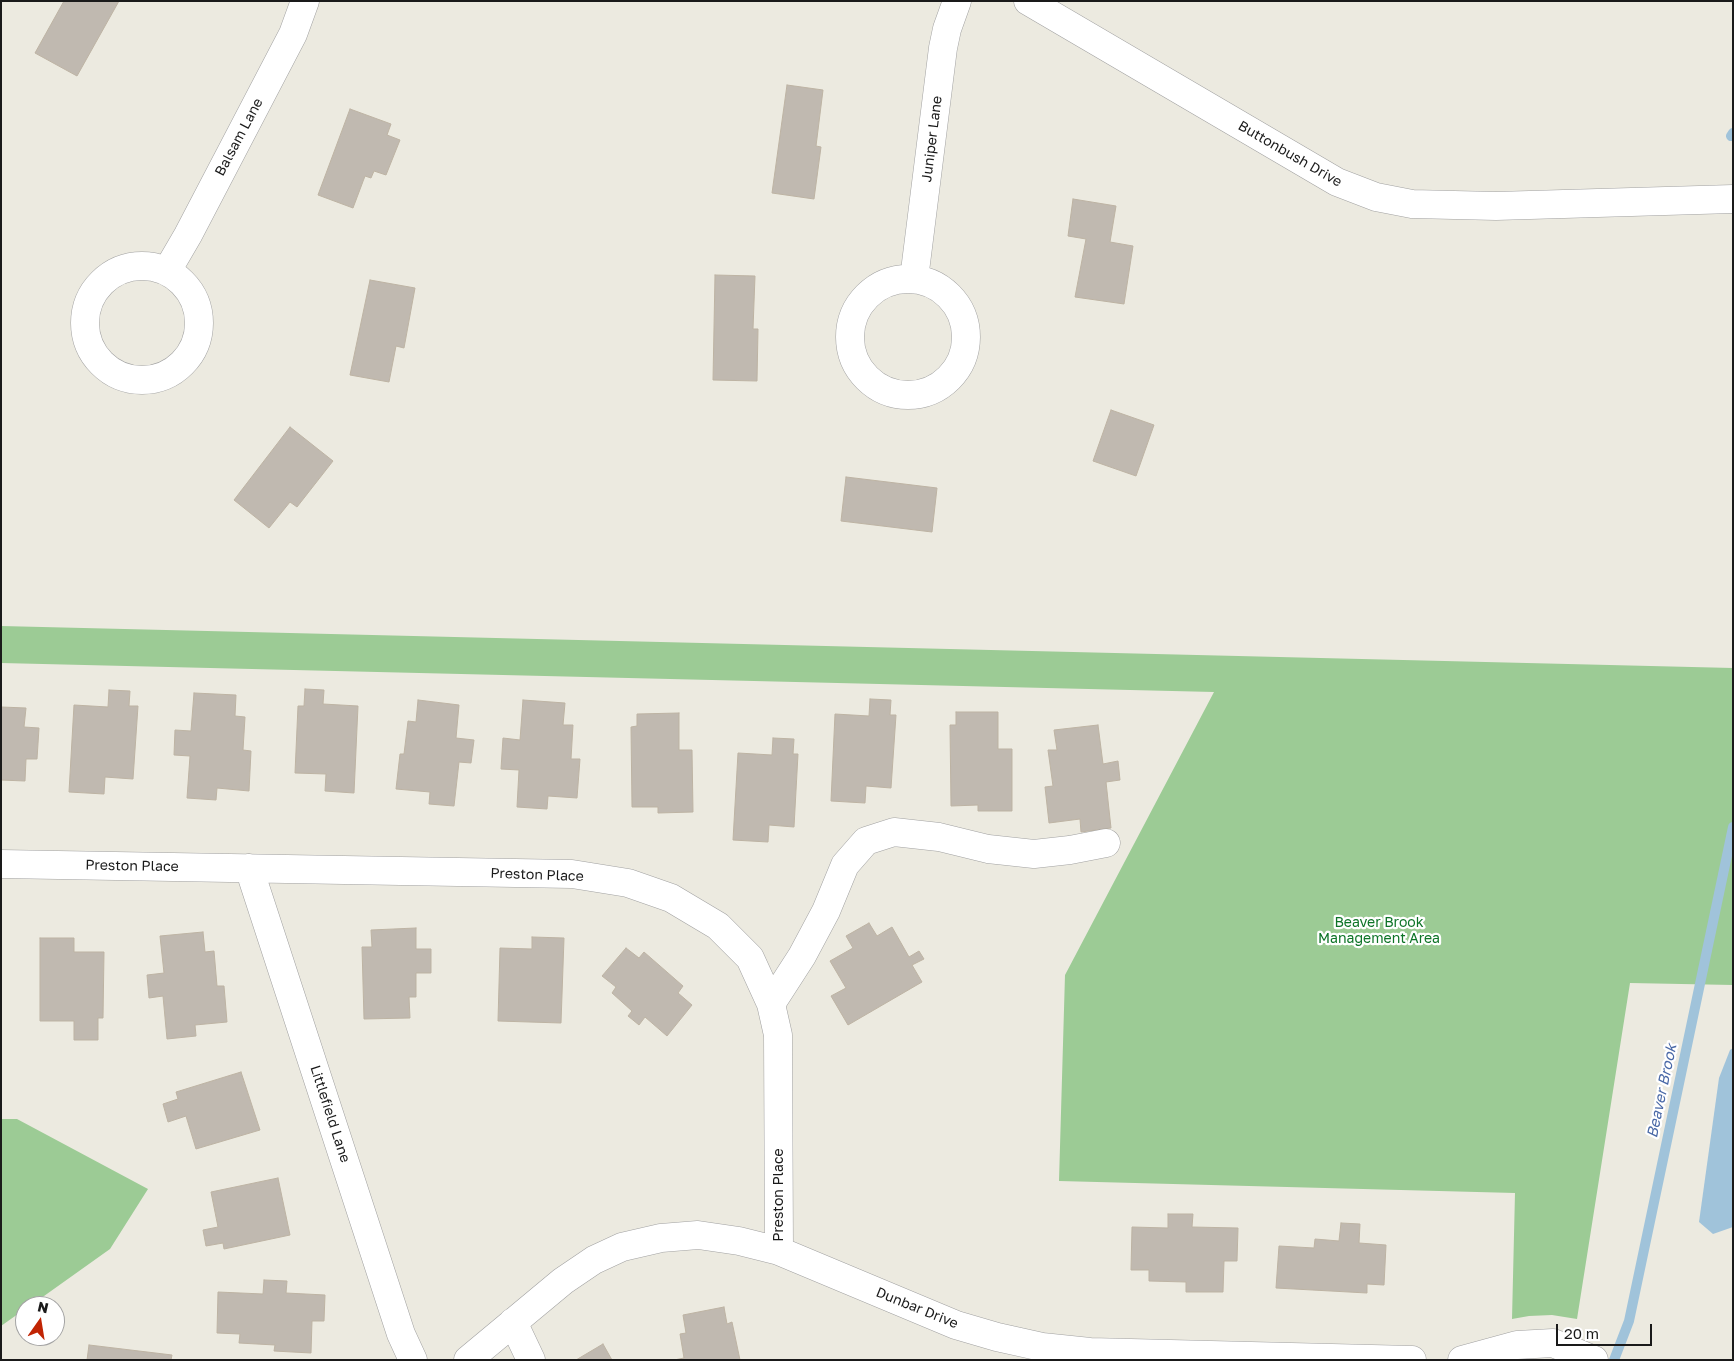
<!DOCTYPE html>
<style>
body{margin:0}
#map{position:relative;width:1734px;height:1361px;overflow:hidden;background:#eceae0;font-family:"Golos Text",sans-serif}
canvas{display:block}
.frame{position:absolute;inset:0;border:2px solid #1a1a1a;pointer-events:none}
.north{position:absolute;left:15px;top:1296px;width:50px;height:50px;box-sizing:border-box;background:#fff;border:1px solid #a3a3a3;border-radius:50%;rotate:13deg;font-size:14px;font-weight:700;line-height:20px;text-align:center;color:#1a1a1a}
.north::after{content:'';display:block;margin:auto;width:18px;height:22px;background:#c12403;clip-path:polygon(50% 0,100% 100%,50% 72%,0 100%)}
.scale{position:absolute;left:1556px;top:1324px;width:96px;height:22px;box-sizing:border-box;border:2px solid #1a1a1a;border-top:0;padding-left:6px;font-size:15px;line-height:18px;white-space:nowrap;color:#1a1a1a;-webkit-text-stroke:4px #fff;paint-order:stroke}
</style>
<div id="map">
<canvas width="1734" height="1361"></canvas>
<div class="frame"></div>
<div class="north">N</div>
<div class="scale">20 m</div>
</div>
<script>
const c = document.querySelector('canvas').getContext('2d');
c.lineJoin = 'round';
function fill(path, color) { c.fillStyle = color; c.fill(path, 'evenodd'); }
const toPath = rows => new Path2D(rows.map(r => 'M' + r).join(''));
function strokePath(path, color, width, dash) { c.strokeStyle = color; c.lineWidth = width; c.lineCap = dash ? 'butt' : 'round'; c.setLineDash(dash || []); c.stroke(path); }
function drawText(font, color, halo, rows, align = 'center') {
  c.font = font + ' "Golos Text",sans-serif'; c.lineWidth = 4.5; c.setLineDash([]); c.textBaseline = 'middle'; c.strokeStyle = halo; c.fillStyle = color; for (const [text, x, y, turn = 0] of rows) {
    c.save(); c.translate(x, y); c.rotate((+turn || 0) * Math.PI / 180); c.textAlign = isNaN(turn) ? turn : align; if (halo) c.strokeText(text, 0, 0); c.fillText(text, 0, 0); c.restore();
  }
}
const forest = toPath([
 [1,626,1733,668,1733,985,1630,983,1577,1319,1552,1315,1529,1316,1512,1319,1515,1193,1059,1181,1065,975,1214,692,1,663],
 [1,1119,17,1119,148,1189,110,1249,30,1306,25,1306,25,1309,1,1326]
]);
const water = toPath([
 [1733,1048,1733,1227,1713,1234,1699,1222,1719,1078,1730,1050]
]);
const stream = toPath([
 [1731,136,1733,133],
 [1614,1360,1629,1321,1733,827]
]);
const building = toPath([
 [64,1,119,1,77,76,35,53,64,1],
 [787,85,823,90,816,146,821,147,814,199,772,193,787,85],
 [350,109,391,124,387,135,400,140,386,175,374,171,371,178,365,176,353,208,318,195,350,109],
 [1073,199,1116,206,1110,242,1133,246,1124,304,1075,297,1086,239,1068,236,1073,199],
 [715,275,755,276,753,329,758,329,757,381,713,380,715,275],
 [370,280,415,288,404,348,396,346,389,382,350,375,370,280],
 [1111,410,1154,425,1136,476,1093,461,1111,410],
 [290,427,333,461,297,507,290,502,269,528,234,500,290,427],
 [846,477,937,488,932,532,841,521,846,477],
 [305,689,324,690,323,704,358,706,354,793,325,791,326,774,295,773,298,706,304,706,305,689],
 [109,690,130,691,129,706,138,706,133,779,105,777,104,794,69,792,74,705,108,707,109,690],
 [194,693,236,695,235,716,245,717,243,750,251,751,249,791,217,788,216,800,187,798,190,756,174,755,175,730,191,731,194,693],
 [870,699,891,700,890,715,896,715,891,788,866,786,865,803,831,801,835,714,869,716,870,699],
 [418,700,459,705,456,738,474,740,471,763,459,762,454,806,429,804,430,792,396,789,400,754,404,754,408,721,416,722,418,700],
 [523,700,565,703,563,725,573,725,571,759,580,759,577,798,548,796,547,809,517,807,519,770,501,769,503,738,520,740,523,700],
 [1,707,26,708,24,727,39,728,37,759,26,759,25,781,1,780,1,707],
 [956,712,998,712,998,749,1012,749,1012,811,978,811,978,805,951,806,950,725,956,725,956,712],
 [679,713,679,750,692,750,693,812,658,813,658,807,632,807,631,727,637,726,637,714,679,713],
 [1098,725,1103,764,1118,761,1120,780,1106,782,1111,828,1081,832,1080,819,1049,823,1045,787,1053,786,1048,750,1057,750,1054,730,1098,725],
 [773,738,794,739,793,754,798,754,794,827,769,825,768,842,733,840,738,753,772,755,773,738],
 [869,923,877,936,892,927,909,957,919,951,924,959,912,965,922,982,848,1025,831,996,846,988,830,961,853,948,846,936,869,923],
 [416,928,416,949,431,949,431,973,416,973,416,997,409,997,410,1018,364,1019,362,947,372,947,371,930,416,928],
 [203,932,205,952,214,951,217,986,224,986,227,1022,195,1025,196,1036,167,1039,163,996,149,998,147,975,164,973,160,936,203,932],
 [532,937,564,938,561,1023,498,1021,500,948,532,949,532,937],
 [40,938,74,938,74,952,104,952,103,1018,98,1018,98,1040,74,1040,74,1021,40,1021,40,938],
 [626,948,639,958,644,952,683,986,678,993,692,1005,667,1036,645,1017,639,1025,628,1016,632,1011,612,993,616,987,602,976,626,948],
 [241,1072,260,1130,196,1149,186,1116,168,1122,163,1104,178,1099,176,1092,241,1072],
 [278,1178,290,1235,224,1249,223,1243,206,1246,203,1230,218,1227,211,1192,278,1178],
 [1168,1214,1193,1214,1192,1227,1238,1228,1237,1261,1224,1261,1223,1292,1186,1292,1186,1282,1149,1281,1149,1270,1131,1270,1132,1227,1168,1228,1168,1214],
 [1341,1223,1360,1224,1359,1243,1386,1245,1384,1285,1367,1284,1367,1293,1276,1288,1279,1246,1314,1248,1315,1239,1339,1241,1341,1223],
 [264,1280,287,1281,286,1293,325,1295,324,1321,312,1321,311,1353,274,1351,275,1345,239,1343,240,1334,217,1333,218,1292,263,1294,264,1280],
 [724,1307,727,1324,732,1322,740,1360,674,1360,684,1358,680,1334,686,1333,683,1315,724,1307],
 [603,1344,612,1360,576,1360,603,1344],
 [89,1345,172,1355,171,1360,87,1360,89,1345]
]);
const minor = toPath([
 [1028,1,1337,182,1376,197,1412,204,1496,206,1733,199],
 '85 323a57 57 0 1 1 114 0a57 57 0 1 1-114 0Z',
 [167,271,188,235,293,34,305,1],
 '850 337a58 58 0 1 1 116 0a58 58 0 1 1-116 0Z',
 [914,279,943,48,947,29,957,1],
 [1,864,572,874,628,883,671,898,718,926,750,958,771,1004,778,1035,779,1251],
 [249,868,401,1334,413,1360],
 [771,1004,802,956,826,911,845,865,866,841,894,832,939,837,988,849,1034,854,1070,850,1106,843],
 [513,1322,531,1360],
 [468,1360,563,1281,594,1260,622,1247,661,1238,698,1235,739,1241,779,1251,956,1325,997,1337,1042,1347,1090,1352,1412,1360],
 [1462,1360,1517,1345,1553,1343,1594,1360]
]);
const streetNames = [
 ["Balsam Lane",239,137,-62],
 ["Juniper Lane",932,139,-83],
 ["Buttonbush Drive",1290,154,30],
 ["Preston Place",132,866,1],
 ["Preston Place",537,875,2],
 ["Littlefield Lane",330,1114,72],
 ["Preston Place",779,1195,-90],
 ["Dunbar Drive",917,1308,22]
];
const parkNames = [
 ["Beaver Brook",1379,923],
 ["Management Area",1379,939]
];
const waterNames = [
 ["Beaver Brook",1662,1091,-78]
];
fill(forest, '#9ccb95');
fill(water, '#a0c3da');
strokePath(stream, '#a0c3da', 10);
fill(building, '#c0b9b0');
strokePath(building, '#bdb3a3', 1);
strokePath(minor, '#a1a1a1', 29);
strokePath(minor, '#fff', 28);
drawText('14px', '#1a1a1a', '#fff', streetNames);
drawText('14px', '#0d7427', '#fff', parkNames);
drawText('italic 15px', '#4a69a7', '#fff', waterNames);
</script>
